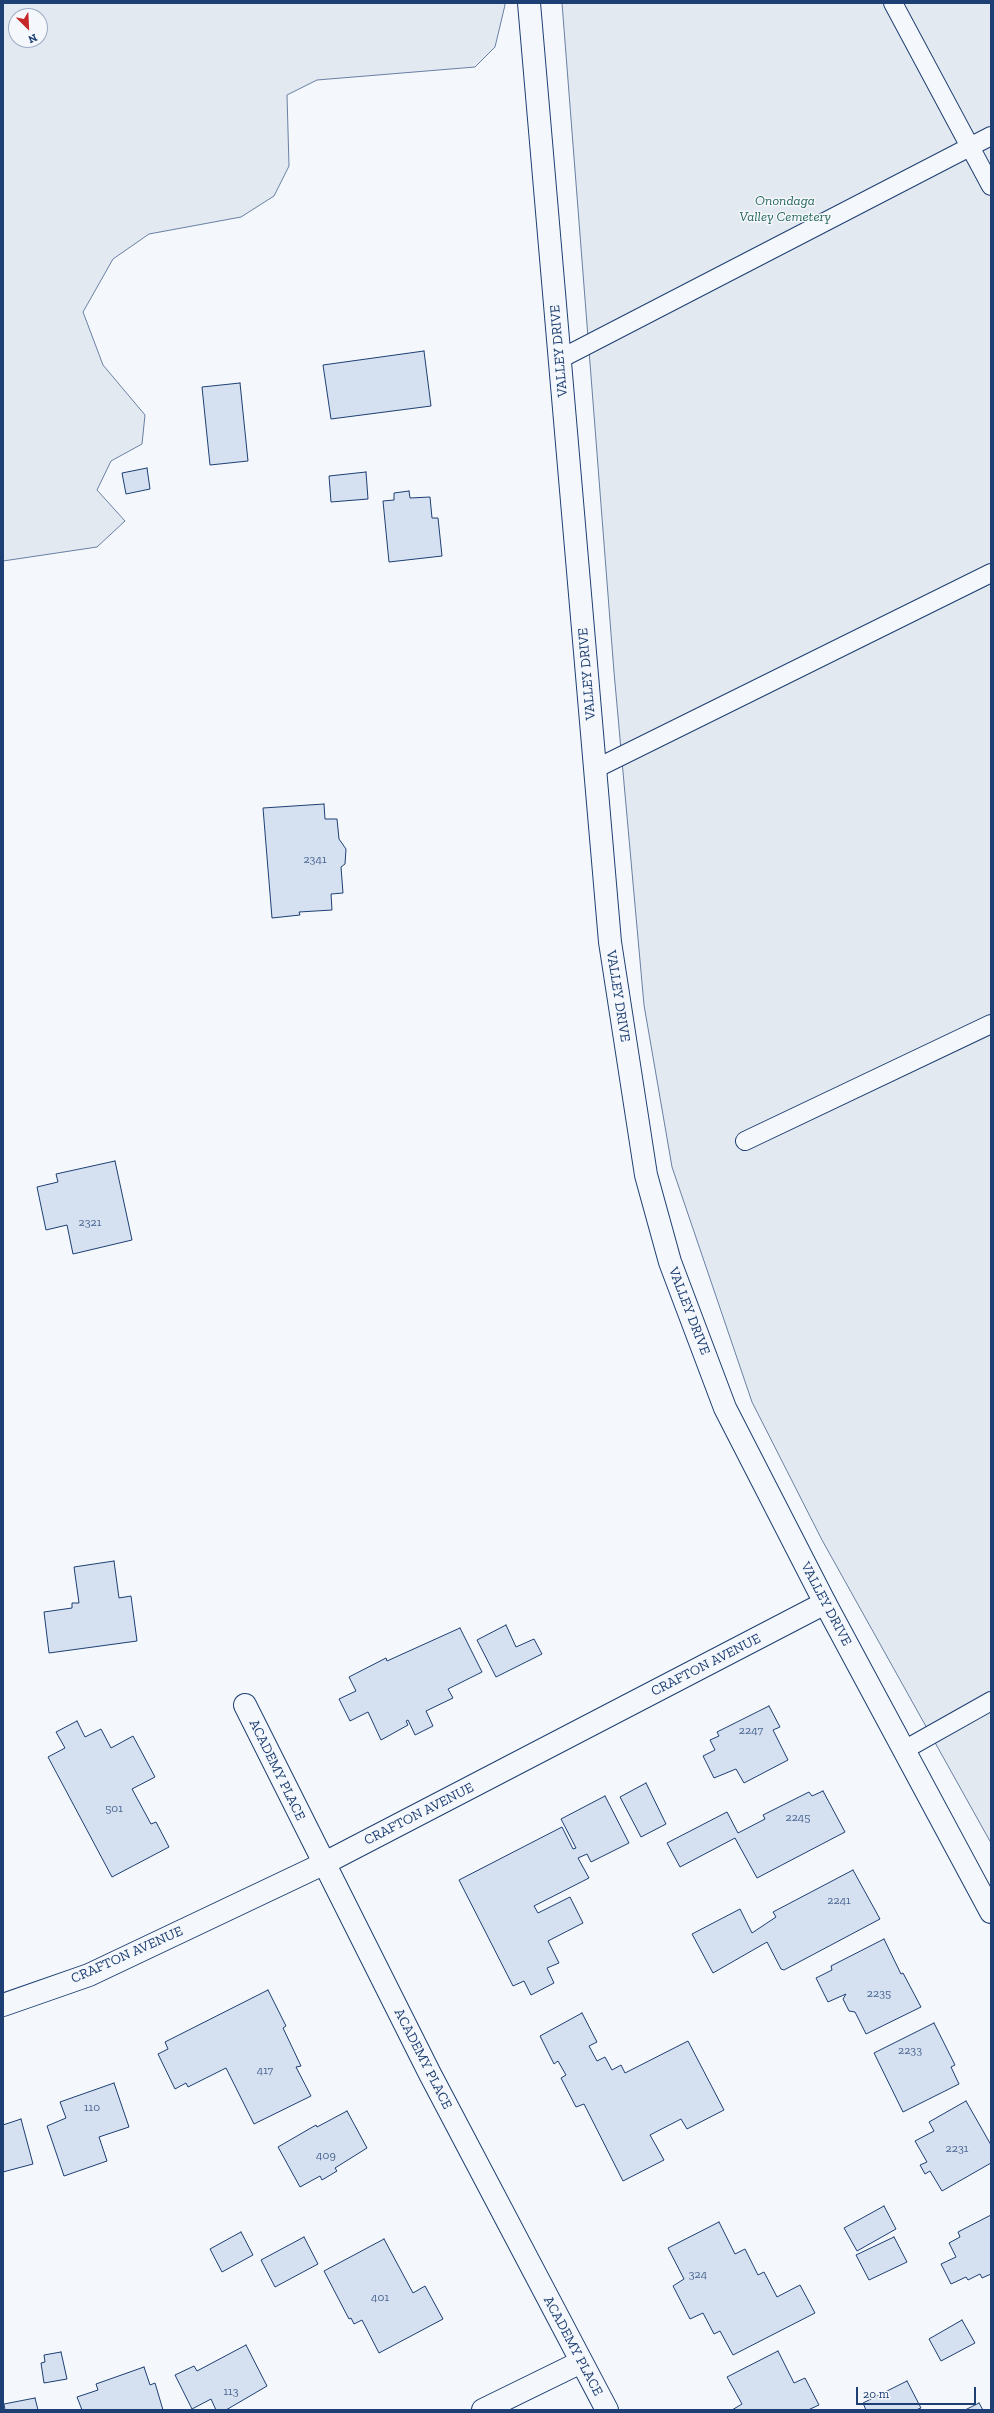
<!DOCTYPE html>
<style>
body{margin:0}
#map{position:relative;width:994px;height:2413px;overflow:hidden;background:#f4f7fb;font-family:"Zilla Slab",serif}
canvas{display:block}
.frame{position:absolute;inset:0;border:4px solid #1d3f73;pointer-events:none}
.north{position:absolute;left:8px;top:8px;width:40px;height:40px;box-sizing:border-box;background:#f4f7fb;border:1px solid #9eadc5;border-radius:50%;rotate:156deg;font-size:11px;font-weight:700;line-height:16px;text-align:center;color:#1d3f73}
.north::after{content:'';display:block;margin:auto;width:14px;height:18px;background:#c62828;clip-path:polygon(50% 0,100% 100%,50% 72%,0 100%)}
.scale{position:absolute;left:856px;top:2387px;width:120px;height:18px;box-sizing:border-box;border:2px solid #1d3f73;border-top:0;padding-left:5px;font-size:12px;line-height:14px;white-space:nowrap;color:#1d3f73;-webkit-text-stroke:3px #f4f7fb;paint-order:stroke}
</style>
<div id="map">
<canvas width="994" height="2413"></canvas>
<div class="frame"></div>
<div class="north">N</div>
<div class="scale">20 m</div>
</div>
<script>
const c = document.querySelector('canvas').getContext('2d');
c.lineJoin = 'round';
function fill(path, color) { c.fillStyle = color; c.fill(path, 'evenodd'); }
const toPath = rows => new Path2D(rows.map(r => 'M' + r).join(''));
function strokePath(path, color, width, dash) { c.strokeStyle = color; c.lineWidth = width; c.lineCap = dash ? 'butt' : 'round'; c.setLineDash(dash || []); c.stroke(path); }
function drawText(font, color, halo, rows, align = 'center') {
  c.font = font + ' "Zilla Slab",serif'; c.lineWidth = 3; c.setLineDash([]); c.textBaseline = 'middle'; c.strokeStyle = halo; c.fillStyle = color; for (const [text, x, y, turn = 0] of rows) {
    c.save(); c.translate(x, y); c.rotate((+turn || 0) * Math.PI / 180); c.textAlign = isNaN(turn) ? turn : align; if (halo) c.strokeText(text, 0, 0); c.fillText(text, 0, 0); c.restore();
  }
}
const green = toPath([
 [3,3,504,3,505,5,495,47,475,67,317,80,287,95,289,166,274,196,241,217,149,234,113,259,83,312,103,365,145,415,142,444,111,461,97,490,125,521,97,547,3,561,3,3],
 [16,16,40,16,40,40,16,40,16,16],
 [562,3,991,3,991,1843,822,1540,752,1402,672,1167,644,1005,614,672,562,3]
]);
const building = toPath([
 [424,351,431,406,331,419,323,365,424,351],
 [240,383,248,461,210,465,202,387,240,383],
 [147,468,150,489,126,494,122,473,147,468],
 [366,472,368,499,331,502,329,476,366,472],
 [409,491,410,498,430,497,432,518,438,518,442,556,389,562,383,501,394,500,394,493,409,491],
 [324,804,325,819,337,819,339,839,346,849,345,864,341,867,343,893,331,894,332,910,299,912,300,915,272,918,263,808,324,804],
 [115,1161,132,1240,73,1254,67,1225,46,1230,37,1187,58,1182,56,1174,115,1161],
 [114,1561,119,1598,131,1596,137,1641,49,1653,44,1612,72,1608,72,1603,79,1603,74,1567,114,1561],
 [506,1625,516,1647,534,1639,542,1654,496,1677,477,1640,506,1625],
 [460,1628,482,1672,448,1689,453,1698,426,1711,433,1726,415,1735,408,1720,406,1721,408,1725,381,1740,368,1712,350,1721,339,1699,356,1691,349,1677,386,1658,387,1661,460,1628],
 [769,1706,780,1727,773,1730,788,1760,744,1783,736,1769,714,1778,703,1756,715,1750,710,1740,719,1736,717,1732,769,1706],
 [77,1721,85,1737,101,1729,111,1748,133,1736,155,1777,132,1789,151,1824,156,1822,169,1847,112,1877,48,1757,65,1748,56,1732,77,1721],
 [646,1783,666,1824,641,1837,620,1797,646,1783],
 [823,1791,845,1832,757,1878,735,1838,680,1867,667,1843,727,1812,738,1833,765,1819,763,1815,809,1792,812,1796,823,1791],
 [605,1796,629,1843,591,1862,587,1854,578,1858,589,1878,534,1906,538,1913,570,1897,583,1923,548,1941,559,1963,547,1968,554,1983,531,1995,524,1981,513,1986,459,1880,562,1827,573,1849,576,1848,561,1819,605,1796],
 [853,1870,880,1919,784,1970,781,1969,767,1942,713,1973,692,1934,740,1909,752,1933,776,1917,773,1912,853,1870],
 [884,1939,901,1974,903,1973,921,2007,866,2034,855,2012,849,2011,843,1999,846,1994,828,2002,816,1978,832,1970,831,1966,884,1939],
 [268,1990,286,2026,283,2028,301,2066,296,2067,311,2096,254,2124,226,2068,188,2087,186,2083,175,2089,158,2054,168,2049,165,2042,268,1990],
 [582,2013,597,2042,589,2046,597,2061,605,2057,612,2070,621,2065,625,2073,688,2041,724,2110,687,2129,681,2119,650,2135,664,2160,623,2181,584,2104,576,2107,561,2078,566,2075,558,2061,554,2064,540,2036,582,2013],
 [934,2023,955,2065,951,2067,959,2084,903,2112,874,2053,934,2023],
 [114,2083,129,2127,99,2137,107,2161,64,2176,47,2126,66,2118,60,2102,114,2083],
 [966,2101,991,2145,991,2163,942,2191,930,2171,925,2174,920,2165,927,2162,915,2141,934,2131,929,2122,966,2101],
 [347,2111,367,2148,335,2168,337,2171,322,2180,320,2176,300,2187,278,2147,316,2125,317,2127,347,2111],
 [21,2119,33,2164,3,2172,3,2125,21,2119],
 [884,2206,896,2229,857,2251,844,2228,884,2206],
 [991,2215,991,2274,982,2278,980,2274,968,2280,966,2277,951,2284,941,2264,956,2257,949,2243,960,2237,958,2232,991,2215],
 [719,2222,735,2254,745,2249,758,2275,764,2272,777,2297,800,2285,815,2313,733,2355,720,2331,714,2334,703,2313,690,2319,673,2286,684,2279,668,2248,719,2222],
 [241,2232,253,2255,222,2272,210,2249,241,2232],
 [304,2237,318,2264,275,2287,261,2260,304,2237],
 [894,2237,907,2262,869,2280,856,2255,894,2237],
 [384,2239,413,2293,425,2286,443,2319,379,2353,362,2320,354,2324,351,2318,349,2319,324,2271,384,2239],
 [962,2320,975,2343,941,2361,929,2339,962,2320],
 [246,2345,267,2386,226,2410,216,2410,211,2399,192,2409,175,2375,194,2366,197,2371,246,2345],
 [778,2351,794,2383,805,2378,819,2405,808,2410,732,2410,742,2404,727,2377,778,2351],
 [61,2352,67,2379,44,2383,41,2363,45,2362,44,2355,61,2352],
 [144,2367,150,2385,155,2383,163,2410,82,2410,77,2397,98,2390,96,2384,144,2367],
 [907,2381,921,2408,916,2410,866,2410,863,2403,907,2381],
 [35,2398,38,2410,5,2410,4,2404,35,2398],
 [979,2403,983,2410,965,2410,979,2403]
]);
const lane = toPath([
 [893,3,991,186],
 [560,359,991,136],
 [595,769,991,573],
 [745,1141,991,1024],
 [904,1750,991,1701]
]);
const street = toPath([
 [245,1705,430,2074,607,2410],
 [3,2005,89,1975,323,1864,825,1603],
 [483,2410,581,2362]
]);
const secondary = toPath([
 [529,3,610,942,646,1175,670,1262,725,1408,825,1603,991,1912]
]);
const numberNames = [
 ["2341",315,860],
 ["2321",90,1223],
 ["2247",751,1731],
 ["501",114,1809],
 ["2245",798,1818],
 ["2241",839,1901],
 ["2235",879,1994],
 ["2233",910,2051],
 ["417",265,2071],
 ["110",92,2108],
 ["2231",957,2149],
 ["409",326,2156],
 ["324",698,2275],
 ["401",380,2298],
 ["113",231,2392]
];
const parkNames = [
 ["Onondaga",785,201],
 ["Valley Cemetery",785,217]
];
const streetNames = [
 ["VALLEY DRIVE",559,351,-95],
 ["VALLEY DRIVE",587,674,-95],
 ["VALLEY DRIVE",618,996,81],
 ["VALLEY DRIVE",689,1311,69],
 ["VALLEY DRIVE",826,1604,62],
 ["CRAFTON AVENUE",706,1665,-27],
 ["ACADEMY PLACE",277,1770,64],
 ["CRAFTON AVENUE",419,1814,-27],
 ["CRAFTON AVENUE",127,1955,-24],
 ["ACADEMY PLACE",423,2059,63],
 ["ACADEMY PLACE",573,2346,62]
];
fill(green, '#e3e9f0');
strokePath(green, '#687fa3', 1);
fill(building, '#d5e0f0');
strokePath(building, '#1d3f73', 1);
strokePath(lane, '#1d3f73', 20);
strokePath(street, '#1d3f73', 24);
strokePath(secondary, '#1d3f73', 24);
strokePath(lane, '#f4f7fb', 18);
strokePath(street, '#f4f7fb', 22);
strokePath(secondary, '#f4f7fb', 22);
drawText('12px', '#4b6792', null, numberNames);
drawText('italic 14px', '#2c6c60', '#f4f7fb', parkNames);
drawText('14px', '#1d3f73', '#f4f7fb', streetNames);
</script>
